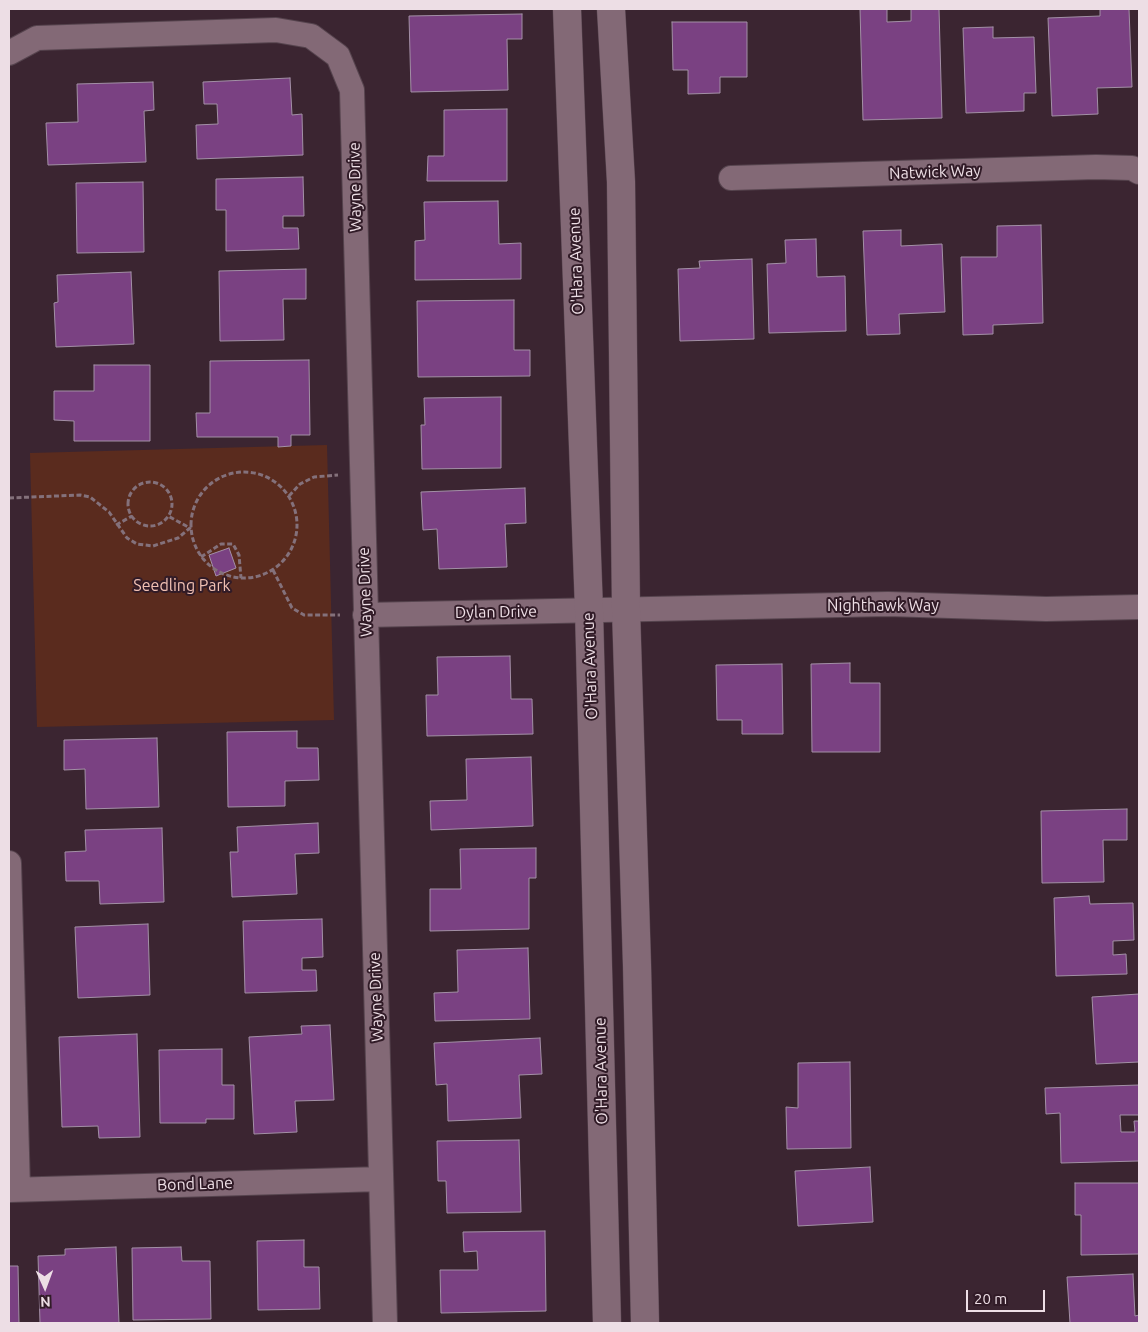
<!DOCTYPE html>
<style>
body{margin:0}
#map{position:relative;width:1148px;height:1332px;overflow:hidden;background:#3b2531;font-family:Ubuntu,sans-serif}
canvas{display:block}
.frame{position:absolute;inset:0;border:10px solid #eddee5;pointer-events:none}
.north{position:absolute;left:20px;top:1262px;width:50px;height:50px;-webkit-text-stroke:4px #311b27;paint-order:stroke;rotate:178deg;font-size:14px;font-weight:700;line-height:20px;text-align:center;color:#eddee5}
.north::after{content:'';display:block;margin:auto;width:18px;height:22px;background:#eddee5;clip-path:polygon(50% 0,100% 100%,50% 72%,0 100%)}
.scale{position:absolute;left:966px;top:1290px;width:79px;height:22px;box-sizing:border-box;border:2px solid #eddee5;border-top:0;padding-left:6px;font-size:15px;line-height:18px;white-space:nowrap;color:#eddee5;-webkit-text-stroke:4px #311b27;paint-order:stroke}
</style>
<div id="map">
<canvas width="1148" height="1332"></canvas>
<div class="frame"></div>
<div class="north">N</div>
<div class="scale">20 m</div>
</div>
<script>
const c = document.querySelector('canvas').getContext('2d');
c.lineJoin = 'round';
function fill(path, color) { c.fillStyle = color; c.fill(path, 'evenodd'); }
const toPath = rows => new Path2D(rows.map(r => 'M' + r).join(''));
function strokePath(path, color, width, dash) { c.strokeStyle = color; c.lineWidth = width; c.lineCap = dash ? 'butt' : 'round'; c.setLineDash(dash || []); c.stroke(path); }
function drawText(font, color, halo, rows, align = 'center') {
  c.font = font + ' Ubuntu,sans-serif'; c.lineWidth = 4; c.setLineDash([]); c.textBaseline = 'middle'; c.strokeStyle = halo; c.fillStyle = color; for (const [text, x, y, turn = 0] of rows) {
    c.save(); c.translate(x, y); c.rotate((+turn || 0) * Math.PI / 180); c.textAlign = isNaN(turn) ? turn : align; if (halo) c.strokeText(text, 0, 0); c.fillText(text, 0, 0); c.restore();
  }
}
const green = toPath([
 [327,445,334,720,37,727,30,453]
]);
const building = toPath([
 [860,9,887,9,887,22,911,21,911,9,939,9,942,118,863,120,860,9],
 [1100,9,1129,9,1132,87,1097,88,1098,114,1052,116,1048,18,1100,16,1100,9],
 [522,14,522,39,507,39,508,90,411,92,409,16,522,14],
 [672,22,747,22,747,77,720,77,720,93,688,94,688,70,673,70,672,22],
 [993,27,993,38,1034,37,1036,93,1024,93,1024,111,966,113,963,28,993,27],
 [290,78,292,115,302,114,303,155,197,159,196,125,218,124,217,104,204,104,203,82,290,78],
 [153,82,154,110,144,111,146,162,48,165,46,123,78,122,77,84,153,82],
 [507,109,507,181,427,181,428,156,444,156,444,110,507,109],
 [303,177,304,216,283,216,283,228,298,228,299,249,226,251,226,210,216,210,216,179,303,177],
 [143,182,144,252,77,253,76,183,143,182],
 [498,201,499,244,521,243,521,279,415,280,415,241,425,240,424,202,498,201],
 [1041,225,1043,323,993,325,993,334,963,335,961,257,997,257,997,226,1041,225],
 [901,230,901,246,942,244,945,312,899,314,900,334,867,335,863,231,901,230],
 [816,239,817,277,845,276,846,331,769,333,767,264,786,263,785,240,816,239],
 [752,259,754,339,680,341,678,269,700,268,699,261,752,259],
 [306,269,306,299,283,299,284,340,220,341,219,271,306,269],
 [131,272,134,344,56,347,54,303,58,302,57,275,131,272],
 [514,300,514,350,530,350,530,376,418,377,417,301,514,300],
 [309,360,310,435,291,435,291,446,278,447,278,437,197,437,196,413,210,413,210,361,309,360],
 [94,365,150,365,150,441,74,441,74,421,54,420,54,391,94,391,94,365],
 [501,397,501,468,422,469,421,425,425,425,424,398,501,397],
 [525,488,526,523,505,524,507,567,439,569,437,529,423,530,421,492,525,488],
 [229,548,236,568,216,576,209,555,229,548],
 [510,656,511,699,532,699,533,734,427,736,426,695,438,695,437,657,510,656],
 [850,663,850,683,880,683,880,752,812,752,811,664,850,663],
 [782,664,783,734,742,734,742,720,717,720,716,665,782,664],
 [297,731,297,748,318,748,319,780,285,781,285,806,228,807,227,732,297,731],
 [157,738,159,807,86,809,85,769,64,770,64,740,157,738],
 [531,757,533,826,431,830,430,801,467,800,466,759,531,757],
 [1127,809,1127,840,1103,840,1104,882,1042,883,1041,811,1127,809],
 [318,823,319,853,295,854,297,894,232,897,230,852,238,852,237,827,318,823],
 [162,828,164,902,100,904,99,881,66,881,65,852,86,851,85,830,162,828],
 [536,848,536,878,529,878,529,929,430,931,430,889,461,889,460,849,536,848],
 [1089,896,1090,904,1133,903,1134,940,1113,941,1113,955,1126,954,1127,974,1056,976,1054,898,1089,896],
 [322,919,323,957,302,958,302,970,316,970,317,991,245,993,243,921,322,919],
 [148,924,150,995,78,998,75,927,148,924],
 [528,948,530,1019,435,1021,434,993,458,992,457,950,528,948],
 [1139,994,1139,1062,1096,1064,1092,997,1139,994],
 [330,1025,334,1100,295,1101,297,1132,254,1134,249,1037,302,1034,301,1026,330,1025],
 [137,1034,140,1137,99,1138,98,1126,62,1127,59,1037,137,1034],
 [540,1038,542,1074,519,1075,521,1118,448,1121,447,1084,436,1085,434,1043,540,1038],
 [222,1049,222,1085,234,1085,234,1119,206,1119,206,1123,160,1123,159,1050,222,1049],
 [850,1062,851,1148,787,1149,786,1107,798,1108,798,1063,850,1062],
 [1139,1085,1139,1115,1120,1115,1121,1132,1135,1132,1134,1121,1139,1121,1139,1161,1061,1163,1060,1113,1046,1114,1045,1088,1139,1085],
 [519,1140,521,1212,447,1213,446,1181,438,1181,437,1141,519,1140],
 [870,1167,873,1222,798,1226,795,1171,870,1167],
 [1075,1183,1139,1183,1139,1254,1081,1255,1081,1215,1075,1215,1075,1183],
 [545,1231,546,1311,441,1313,440,1270,478,1270,477,1251,464,1252,463,1232,545,1231],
 [304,1240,304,1267,319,1267,320,1309,258,1310,257,1241,304,1240],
 [116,1247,119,1323,40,1323,38,1256,65,1255,65,1249,116,1247],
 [181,1247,182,1261,210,1261,211,1319,133,1320,132,1248,181,1247],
 [9,1266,18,1266,19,1323,9,1323,9,1266],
 [1133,1274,1135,1316,1139,1315,1139,1323,1070,1323,1067,1277,1133,1274]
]);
const path = toPath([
 '191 525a53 53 0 1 1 106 0a53 53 0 1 1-106 0Z',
 '128 504a22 22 0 1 1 44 0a22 22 0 1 1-44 0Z',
 [289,496,300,484,314,477,338,475],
 [9,498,80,495,90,497,109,512,127,538,137,544,153,546,178,538,190,528,168,516],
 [116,525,132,516],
 [201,557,221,544,233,544,239,555,241,578],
 [273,570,292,608,304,615,340,615]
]);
const minor = toPath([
 [9,53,37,38,276,30,311,36,338,56,352,90,385,1323],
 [731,178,1096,167,1132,168,1139,172],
 [365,615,888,604,1046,609,1139,607],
 [9,863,18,1189],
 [9,1190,381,1179]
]);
const tertiary = toPath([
 [567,9,589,610,607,1323],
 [611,9,621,182,626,609,637,965,645,1323]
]);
const streetNames = [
 ["Natwick Way",935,172,-2],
 ["Wayne Drive",355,187,-91],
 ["O'Hara Avenue",576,261,-92],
 ["Wayne Drive",365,592,-92],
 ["Nighthawk Way",883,606],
 ["Dylan Drive",496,612,-1],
 ["O'Hara Avenue",590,666,-92],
 ["Wayne Drive",376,997,-92],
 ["O'Hara Avenue",601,1071,-91],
 ["Bond Lane",195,1184,-2]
];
const parkNames = [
 ["Seedling Park",182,586]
];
fill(green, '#5a2b1e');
fill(building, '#7a4182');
strokePath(building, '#a390a6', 1);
strokePath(minor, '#56444e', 26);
strokePath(tertiary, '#56444e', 29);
strokePath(path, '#84717b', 3, [5, 2.5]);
strokePath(minor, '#836976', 24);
strokePath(tertiary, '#836976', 28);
drawText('16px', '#eddee5', '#311b27', streetNames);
drawText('16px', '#f1c0b3', '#311b27', parkNames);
</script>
